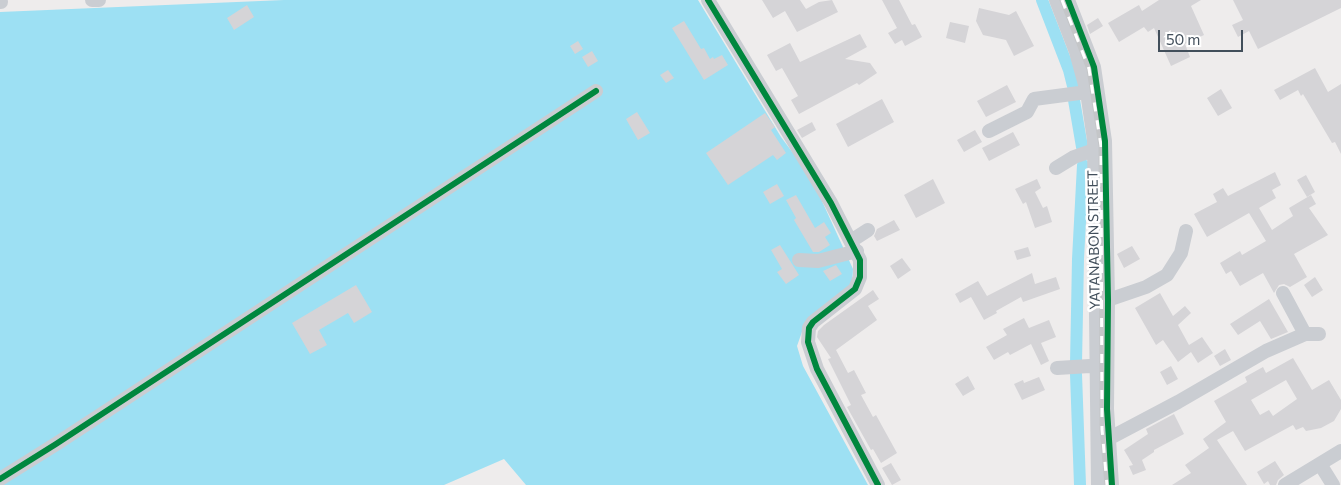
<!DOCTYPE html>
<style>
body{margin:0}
#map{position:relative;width:1341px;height:485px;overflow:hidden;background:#eeecec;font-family:Commissioner,sans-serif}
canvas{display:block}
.scale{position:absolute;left:1158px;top:30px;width:85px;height:22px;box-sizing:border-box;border:2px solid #424f5b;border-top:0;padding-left:6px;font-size:15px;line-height:18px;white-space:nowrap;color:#424f5b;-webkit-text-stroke:4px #fff;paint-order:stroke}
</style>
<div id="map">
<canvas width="1341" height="485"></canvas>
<div class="scale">50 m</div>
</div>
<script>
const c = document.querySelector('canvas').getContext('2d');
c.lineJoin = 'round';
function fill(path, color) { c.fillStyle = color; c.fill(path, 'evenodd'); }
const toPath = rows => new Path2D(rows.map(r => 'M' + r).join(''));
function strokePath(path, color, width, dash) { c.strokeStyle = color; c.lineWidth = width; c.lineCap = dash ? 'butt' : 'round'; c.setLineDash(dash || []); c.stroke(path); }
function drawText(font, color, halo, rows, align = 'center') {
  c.font = font + ' Commissioner,sans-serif'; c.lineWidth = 5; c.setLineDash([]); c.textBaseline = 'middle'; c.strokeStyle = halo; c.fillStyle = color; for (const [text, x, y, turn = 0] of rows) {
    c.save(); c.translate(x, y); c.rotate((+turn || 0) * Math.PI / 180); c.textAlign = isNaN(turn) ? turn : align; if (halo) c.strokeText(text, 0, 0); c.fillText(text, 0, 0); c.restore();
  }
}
const water = toPath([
 [284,0,698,0,781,137,811,177,853,269,852,287,803,329,797,346,803,366,868,485,526,485,504,459,444,485,0,485,0,12]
]);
const canal = toPath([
 [1042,0,1069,70,1073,86],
 [1074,100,1082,147],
 [1076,364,1078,259,1083,165],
 [1076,374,1080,485]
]);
const building = toPath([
 [762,0,800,0,806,9,819,2,832,0,838,12,797,32,785,11,773,18],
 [882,0,899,0,912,25,915,24,922,37,905,46,902,40,895,44,888,33,897,28],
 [1159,0,1201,0,1191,6,1204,35,1185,44,1190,57,1171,66,1154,28,1148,32,1144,27,1119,42,1108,23,1139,5,1142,11],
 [1233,0,1341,0,1341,8,1258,49,1249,31,1238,37,1232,25,1243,20],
 [247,5,254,17,234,30,227,18],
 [979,8,1009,15,1016,11,1034,46,1014,56,1006,40,983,35,976,21],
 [1098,18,1103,26,1090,34,1087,25],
 [684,21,701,49,704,48,710,59,713,57,714,59,722,55,728,65,704,80,672,28],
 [950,22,969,26,965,43,946,38],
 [860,34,867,47,845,59,870,63,877,73,859,85,857,83,799,114,791,100,798,96,782,68,776,71,767,55,790,43,800,62],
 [578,41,583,49,575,54,570,46],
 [592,51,598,61,588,67,582,57],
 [1315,68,1328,92,1341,84,1341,154,1335,142,1332,143,1303,94,1301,96,1298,90,1280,100,1274,90],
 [668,70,674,78,666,83,660,75],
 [1007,85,1016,102,986,117,977,101],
 [1221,89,1232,108,1218,116,1207,98],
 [882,99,894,122,848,147,836,124],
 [637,112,650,133,638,140,626,119],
 [765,113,775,127,771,130,786,153,777,160,773,155,728,185,706,153],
 [812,122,816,130,802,138,797,130],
 [975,130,982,142,964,152,957,140],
 [1013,132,1020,145,989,161,982,148],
 [1275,172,1281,185,1272,190,1276,198,1259,208,1272,230,1293,216,1289,208,1311,195,1316,204,1309,208,1328,235,1294,254,1307,277,1290,287,1284,284,1279,285,1274,293,1263,273,1240,286,1231,271,1226,274,1220,263,1240,251,1242,255,1266,241,1249,213,1207,237,1194,214,1217,202,1213,194,1223,188,1228,196],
 [1306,175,1315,192,1307,197,1297,180],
 [933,179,945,203,916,218,904,195],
 [1037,179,1041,188,1035,192,1043,208,1047,206,1052,222,1035,228,1026,202,1023,204,1015,189],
 [777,184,784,196,770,204,763,192],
 [796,195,815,228,824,222,831,233,825,237,830,245,819,252,813,252,794,220,796,218,786,200],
 [894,220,900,230,877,241,874,236,877,229],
 [780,245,799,275,786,284,777,272,782,269,771,250],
 [1132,246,1140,259,1124,268,1117,254],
 [1028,247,1031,256,1017,260,1014,251],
 [902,258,911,270,898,279,890,266],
 [836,265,842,274,830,281,823,271],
 [1032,273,1035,284,1056,277,1060,289,1023,302,1021,297,996,311,997,313,984,320,971,297,960,303,955,294,978,281,987,296],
 [1315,277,1323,290,1312,297,1304,285],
 [356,285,372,312,354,323,348,313,319,330,327,345,310,354,292,323],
 [873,290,879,299,868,306,877,320,836,350,848,373,854,370,866,393,861,395,873,417,876,415,897,453,881,463,873,449,871,450,847,407,851,405,828,359,831,358,817,337,818,331,824,325],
 [1160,293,1173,316,1185,306,1191,313,1178,325,1189,345,1202,337,1213,353,1198,363,1191,352,1178,362,1163,340,1156,345,1135,308],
 [1269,299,1288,332,1271,339,1260,321,1238,335,1230,324],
 [1024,318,1029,328,1049,320,1056,337,1041,343,1049,361,1041,365,1031,344,1010,355,1008,352,994,360,986,347,1007,335,1003,329],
 [1225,349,1231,360,1220,366,1214,356],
 [1293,358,1312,390,1329,380,1341,400,1341,409,1334,421,1321,428,1306,431,1303,427,1296,430,1293,425,1245,451,1233,431,1217,440,1247,485,1172,485,1191,473,1185,465,1209,448,1203,439,1226,422,1214,401,1247,382,1245,377,1263,367,1266,373],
 [1286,380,1297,399,1273,416,1269,410,1260,415,1251,400],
 [1171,366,1178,379,1167,385,1160,372],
 [968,376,975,389,963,396,955,384],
 [1039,377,1045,390,1022,400,1014,384,1023,380,1024,383],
 [1174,414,1184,434,1154,450,1154,452,1142,460,1146,470,1133,475,1129,466,1133,465,1124,450,1148,434,1146,429],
 [1275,461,1284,475,1278,480,1276,485,1270,485,1268,481,1264,484,1257,472],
 [891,463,901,480,892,485,882,468]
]);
const minor = toPath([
 [92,0,99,0],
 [708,0,831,203,860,260,860,277,855,289,813,322,809,328,808,342,817,369,878,485],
 [1056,0,1076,52,1087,92,1094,140,1098,485],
 [1068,0,1094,67,1105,141,1108,300,1107,409,1112,485],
 [0,1,1,2],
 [989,131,1027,112,1034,99,1087,92],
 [1056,168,1074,157,1094,150],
 [851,241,868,230],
 [799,260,818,261,857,251],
 [1283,293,1305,334],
 [1099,300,1108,300,1146,287,1167,275,1181,253,1186,231],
 [1057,368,1106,365],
 [1108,439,1178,402,1266,351,1305,334,1319,334],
 [1320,464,1333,485],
 [0,479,56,444,596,91],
 [1285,485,1341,451]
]);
const rail = toPath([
 [1062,0,1089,69,1101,146,1102,429,1107,485]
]);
const cycleway = toPath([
 [708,0,831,203,860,260,860,277,855,289,813,322,809,328,808,342,817,369,878,485],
 [1068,0,1094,67,1105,141,1108,300,1107,409,1112,485],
 [0,479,56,444,596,91]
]);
const streetNames = [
 ["YATANABON STREET",1094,240,-91]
];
fill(water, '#9de0f3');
strokePath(canal, '#9de0f3', 12);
fill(building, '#d5d4d7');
strokePath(minor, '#cacdd2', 14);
strokePath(rail, '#c4c6c8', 5);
strokePath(rail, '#fff', 3, [9]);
strokePath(cycleway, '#00873e', 6);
drawText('14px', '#424f5b', '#fff', streetNames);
</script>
